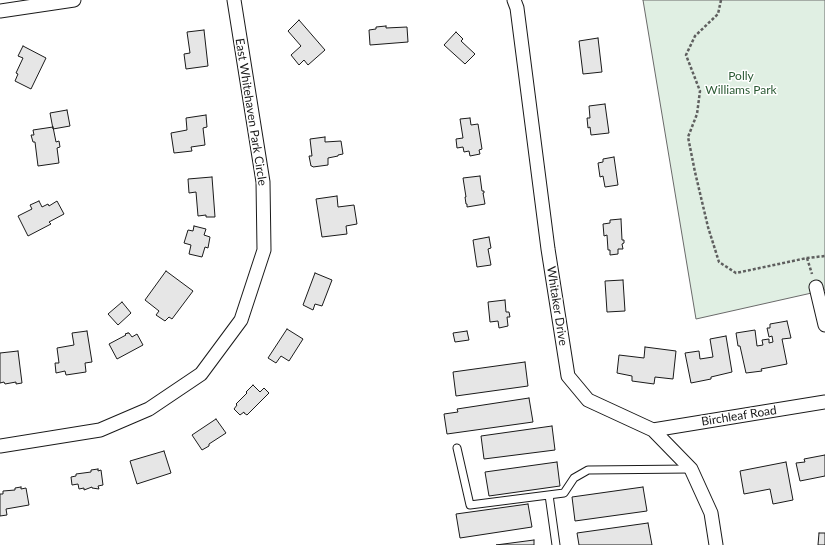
<!DOCTYPE html>
<style>
body{margin:0}
canvas{display:block;background:#fff}
</style>
<canvas width="825" height="545"></canvas>
<script>
const c = document.querySelector('canvas').getContext('2d');
c.lineJoin = 'round';
function fill(path, color) { c.fillStyle = color; c.fill(path, 'evenodd'); }
const toPath = rows => new Path2D(rows.map(r => 'M' + r).join(''));
function strokePath(path, color, width, dash) { c.strokeStyle = color; c.lineWidth = width; c.lineCap = dash ? 'butt' : 'round'; c.setLineDash(dash || []); c.stroke(path); }
function drawText(font, color, halo, rows, align = 'center') {
  c.font = font + ' Lato,sans-serif'; c.lineWidth = 3; c.setLineDash([]); c.textBaseline = 'middle'; c.strokeStyle = halo; c.fillStyle = color; for (const [text, x, y, turn = 0] of rows) {
    c.save(); c.translate(x, y); c.rotate((+turn || 0) * Math.PI / 180); c.textAlign = isNaN(turn) ? turn : align; if (halo) c.strokeText(text, 0, 0); c.fillText(text, 0, 0); c.restore();
  }
}
const green = toPath([
 [643,0,825,0,825,290,696,319,643,0]
]);
const building = toPath([
 [299,20,325,50,308,65,304,60,299,65,291,55,301,46,288,31,299,20],
 [386,26,386,28,407,27,408,42,370,45,369,30,376,29,376,27,386,26],
 [204,30,208,66,186,69,184,54,190,53,187,32,204,30],
 [456,32,463,39,461,41,475,54,465,64,444,45,456,32],
 [598,38,602,72,583,74,579,41,598,38],
 [23,46,46,58,31,89,15,81,18,74,16,73,23,58,18,56,23,46],
 [605,104,609,133,591,135,590,127,588,128,587,118,590,118,589,106,605,104],
 [67,110,70,126,53,129,50,113,67,110],
 [206,115,207,127,203,128,205,145,191,147,192,151,174,153,171,133,187,130,186,118,206,115],
 [470,118,471,125,478,124,482,149,479,150,480,154,470,156,469,151,464,152,463,147,457,148,456,139,463,138,460,119,470,118],
 [53,127,56,142,59,141,60,147,57,148,59,163,38,166,35,142,33,142,31,135,34,135,33,130,53,127],
 [325,137,325,142,341,141,343,154,338,155,338,156,328,158,328,165,313,167,312,166,311,166,309,156,312,156,310,139,325,137],
 [614,157,618,185,605,187,603,176,600,177,598,163,603,162,603,159,614,157],
 [480,176,482,191,484,191,484,193,483,193,485,204,467,207,467,204,466,204,465,197,466,197,463,178,480,176],
 [212,177,215,217,206,217,206,215,198,216,196,192,189,193,188,179,212,177],
 [337,196,338,207,354,205,357,224,346,226,347,234,322,237,316,199,337,196],
 [39,201,42,207,48,204,49,206,57,201,64,214,49,222,51,224,28,236,18,216,32,209,30,205,39,201],
 [621,219,622,240,624,240,624,243,622,244,623,249,618,249,618,254,610,255,610,250,608,250,607,235,604,236,603,224,610,223,610,220,621,219],
 [194,226,206,229,204,235,210,237,208,248,205,247,202,257,189,254,191,245,184,243,188,230,193,231,194,226],
 [489,237,491,248,488,249,491,265,477,267,473,240,489,237],
 [166,271,193,291,172,319,169,317,165,321,156,315,159,311,145,300,166,271],
 [315,273,332,280,322,306,315,304,313,310,303,305,315,273],
 [623,280,625,311,607,312,605,281,623,280],
 [505,300,506,312,509,312,510,317,507,317,508,326,499,328,498,321,490,322,488,302,505,300],
 [122,302,131,313,118,325,108,314,122,302],
 [787,321,791,338,782,339,787,364,761,369,762,371,746,373,740,346,738,346,736,333,755,330,757,346,763,345,762,340,769,339,769,343,773,342,772,336,769,337,767,328,770,328,770,324,787,321],
 [287,329,303,339,289,361,281,356,276,363,268,358,287,329],
 [87,331,92,362,85,363,86,372,66,375,65,371,56,373,55,363,59,363,57,348,74,345,72,333,87,331],
 [467,331,469,340,455,342,453,333,467,331],
 [128,333,129,333,132,337,137,334,143,345,117,359,109,344,126,335,125,334,128,333],
 [726,336,732,372,711,377,711,379,691,383,685,353,699,351,700,359,713,357,710,339,726,336],
 [645,347,676,351,673,379,655,377,654,384,632,381,632,376,617,373,619,355,644,358,645,347],
 [18,351,22,383,16,384,16,382,5,384,4,382,0,383,0,353,18,351],
 [525,362,528,386,456,396,453,372,525,362],
 [253,385,260,392,264,388,269,393,247,415,244,413,244,412,240,415,234,409,237,405,236,404,247,393,246,392,253,385],
 [529,398,533,422,447,434,444,414,458,412,457,409,529,398],
 [216,419,226,433,209,444,209,446,202,450,192,435,216,419],
 [552,426,555,450,484,459,481,436,552,426],
 [164,451,171,473,137,484,130,461,164,451],
 [825,455,825,476,800,481,796,463,805,462,804,459,825,455],
 [557,462,560,486,489,496,485,472,557,462],
 [786,462,793,500,773,504,770,489,744,494,740,471,786,462],
 [98,469,98,471,101,470,103,485,98,486,99,489,92,488,92,487,84,490,84,488,79,489,78,484,72,485,71,477,76,476,76,474,91,472,91,470,98,469],
 [21,487,21,489,26,488,29,505,6,509,7,515,0,516,0,494,3,494,3,491,15,490,15,488,21,487],
 [643,487,647,511,575,521,572,497,643,487],
 [528,504,532,527,460,538,456,514,528,504],
 [648,523,652,545,579,545,577,533,648,523],
 [819,533,825,533,825,545,818,545,819,533],
 [534,540,534,545,496,545,534,540]
]);
const path = toPath([
 [721,0,718,14,695,36,686,55,700,91,697,114,688,137,695,172,708,227,719,262,736,273,807,258,825,256],
 [807,258,812,274]
]);
const lane = toPath([
 [457,448,470,505,564,493,574,478,588,470,691,469],
 [549,495,556,545]
]);
const street = toPath([
 [514,0,517,8,548,249,568,376,588,400,653,430,691,469,711,513,716,545],
 [0,11,74,0],
 [816,287,825,325],
 [653,430,825,402],
 [0,446,100,430,149,409,201,374,241,320,264,250,263,182,234,0]
]);
const parkNames = [
 ["Polly",741,76],
 ["Williams Park",741,90]
];
const streetNames = [
 ["East Whitehaven Park Circle",251,112,81],
 ["Whitaker Drive",557,306,81],
 ["Birchleaf Road",739,416,-9]
];
fill(green, '#e0efe3');
strokePath(green, '#6a6a6a', 1);
fill(building, '#e6e6e6');
strokePath(building, '#1a1a1a', 1);
strokePath(lane, '#1a1a1a', 9);
strokePath(street, '#1a1a1a', 15);
strokePath(path, '#5f5f5f', 2.5, [3, 2]);
strokePath(lane, '#fff', 7);
strokePath(street, '#fff', 13);
drawText('12px', '#2b5a34', '#fff', parkNames);
drawText('12px', '#1a1a1a', '#fff', streetNames);
</script>
